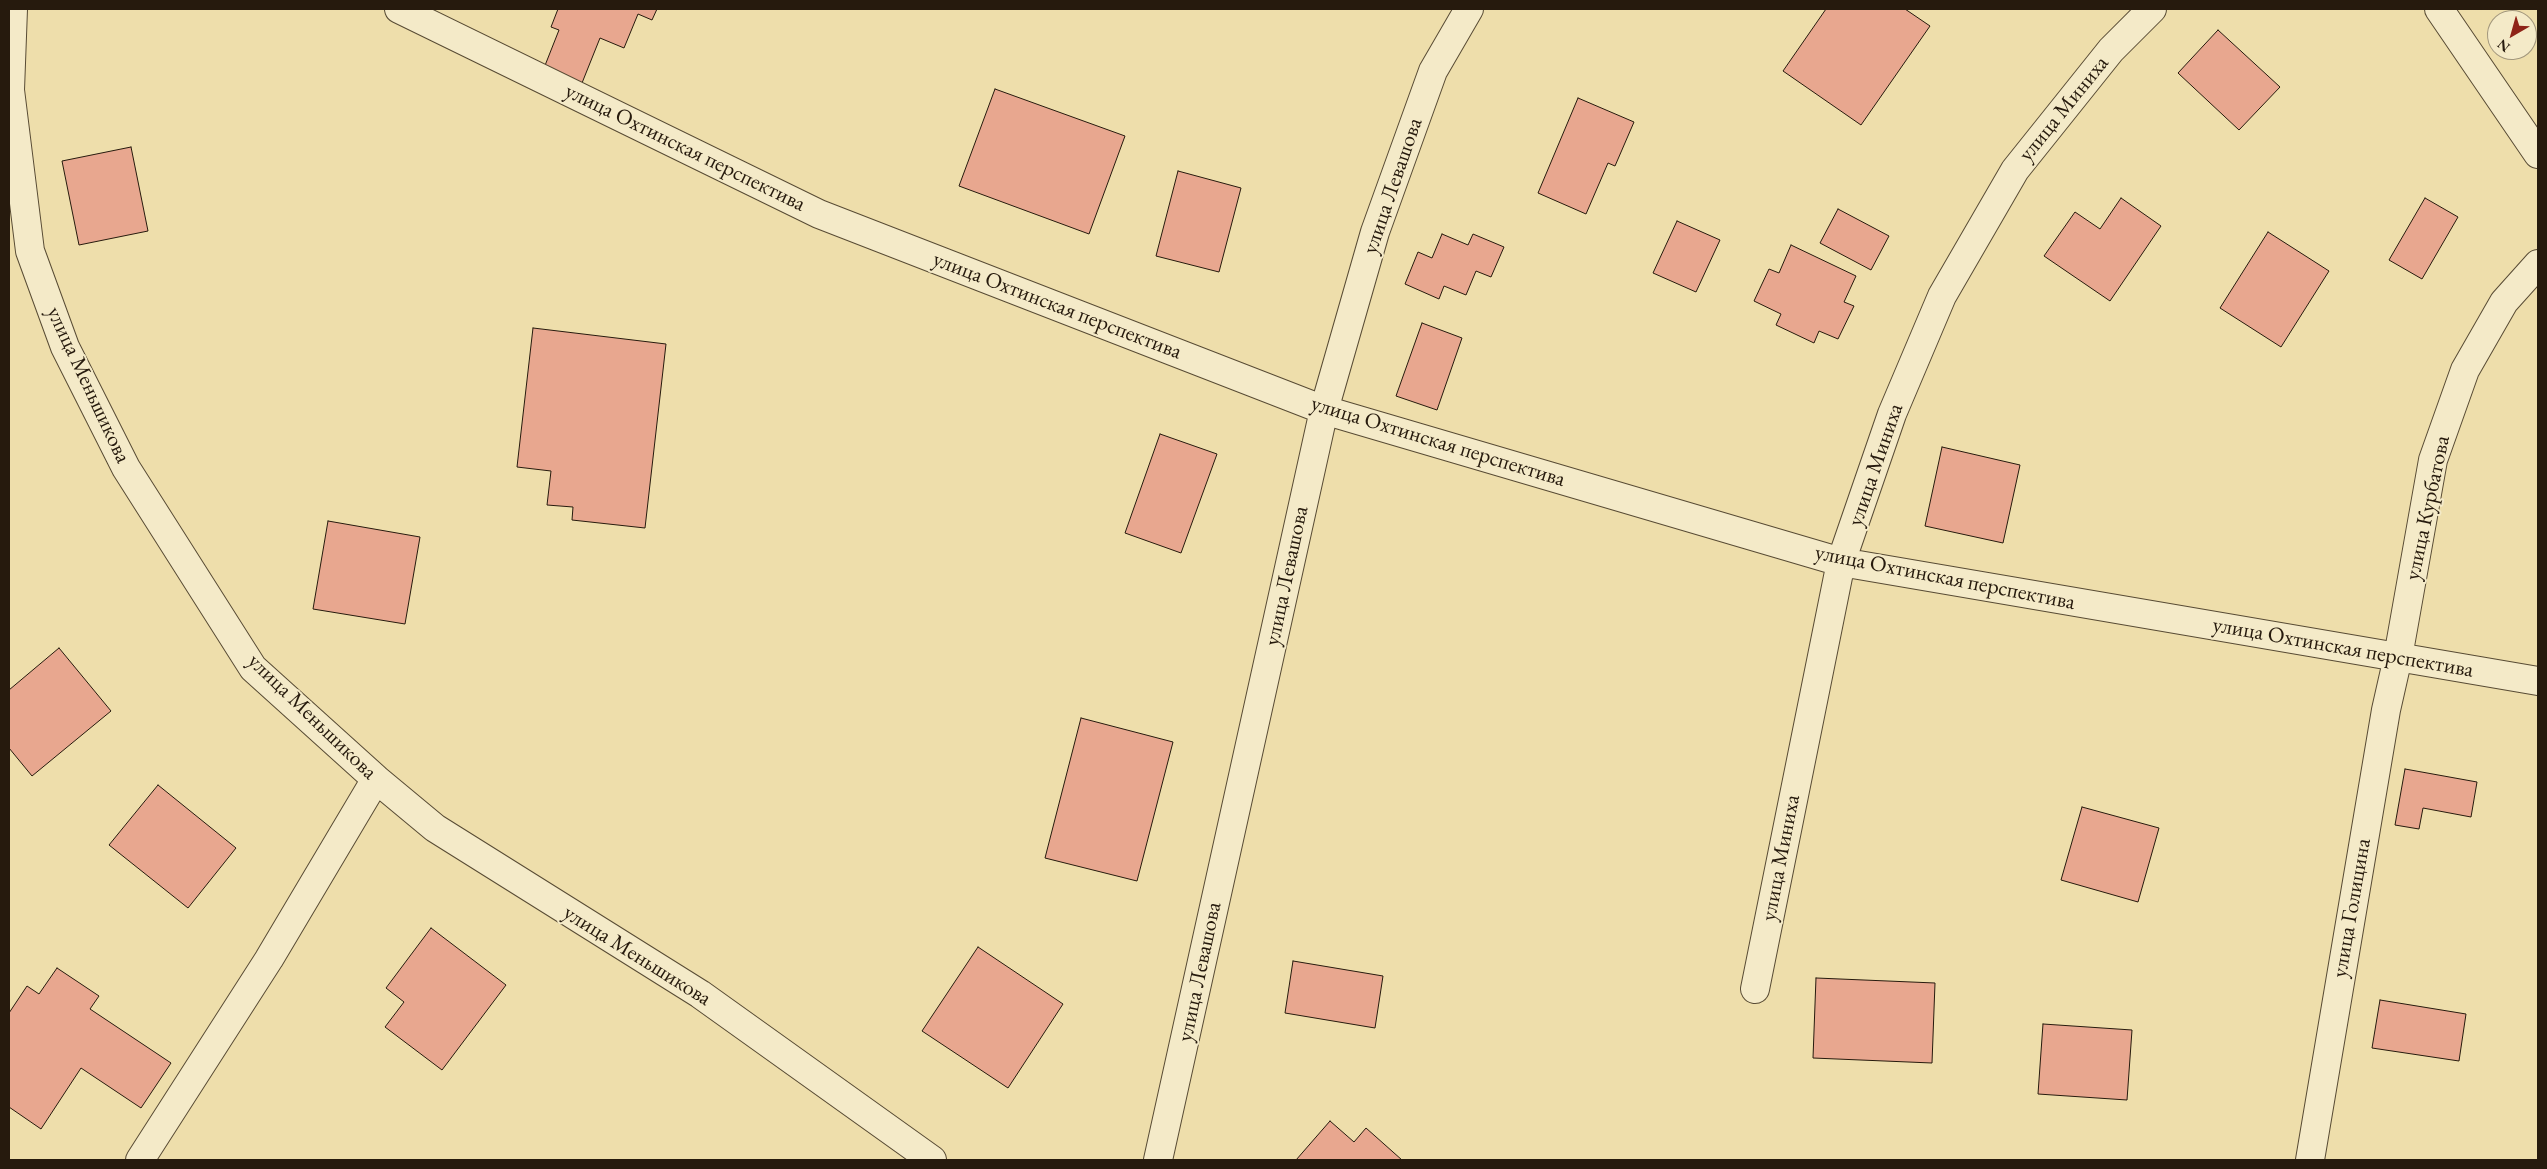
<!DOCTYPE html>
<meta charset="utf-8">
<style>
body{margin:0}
#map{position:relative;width:2547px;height:1169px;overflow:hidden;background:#eedeab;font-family:"EB Garamond",serif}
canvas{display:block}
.frame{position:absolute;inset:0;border:10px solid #261a0d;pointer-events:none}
.north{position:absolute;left:2487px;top:10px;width:50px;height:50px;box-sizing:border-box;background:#f4eac8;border:1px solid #a2977d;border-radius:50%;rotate:218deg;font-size:14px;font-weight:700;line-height:20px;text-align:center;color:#261a0d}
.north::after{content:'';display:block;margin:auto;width:18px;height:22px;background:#8f2418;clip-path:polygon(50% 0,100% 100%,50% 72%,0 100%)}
</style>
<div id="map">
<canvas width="2547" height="1169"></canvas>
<div class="frame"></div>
<div class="north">N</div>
</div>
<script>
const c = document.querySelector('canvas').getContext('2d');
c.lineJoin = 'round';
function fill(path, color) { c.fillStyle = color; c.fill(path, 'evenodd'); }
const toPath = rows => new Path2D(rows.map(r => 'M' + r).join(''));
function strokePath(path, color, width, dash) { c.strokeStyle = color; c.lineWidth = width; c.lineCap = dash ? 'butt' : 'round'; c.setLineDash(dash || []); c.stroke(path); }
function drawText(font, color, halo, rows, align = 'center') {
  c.font = font + ' "EB Garamond",serif'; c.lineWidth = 4; c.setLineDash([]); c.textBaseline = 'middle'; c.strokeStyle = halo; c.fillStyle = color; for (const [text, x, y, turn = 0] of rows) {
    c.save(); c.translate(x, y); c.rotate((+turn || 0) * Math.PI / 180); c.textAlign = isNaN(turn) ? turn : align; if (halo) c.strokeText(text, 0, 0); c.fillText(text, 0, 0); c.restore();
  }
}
const building = toPath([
 [558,9,657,9,652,20,638,14,624,48,600,38,582,83,544,68,559,30,551,27,558,9],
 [1826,9,1905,9,1930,26,1861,125,1783,71,1826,9],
 [2218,30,2280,87,2239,130,2178,73,2218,30],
 [995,89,1125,136,1089,234,959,186,995,89],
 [1578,98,1634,122,1615,166,1608,163,1586,214,1538,193,1578,98],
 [131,147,148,231,79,245,62,161,131,147],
 [1178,171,1241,188,1219,272,1156,256,1178,171],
 [2121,198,2161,226,2110,301,2044,256,2075,212,2100,229,2121,198],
 [2425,198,2458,217,2422,279,2389,260,2425,198],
 [1838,209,1889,236,1871,270,1820,243,1838,209],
 [1677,221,1720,240,1696,292,1653,273,1677,221],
 [2268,232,2329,271,2281,347,2220,308,2268,232],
 [1442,234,1468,245,1473,234,1504,247,1491,277,1476,271,1466,295,1444,286,1439,299,1405,284,1418,252,1432,258,1442,234],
 [1791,245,1856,276,1844,302,1854,306,1838,339,1819,331,1814,343,1776,325,1781,314,1754,301,1769,269,1779,273,1791,245],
 [1422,323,1462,338,1437,410,1396,396,1422,323],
 [533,328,666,344,645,528,572,520,573,507,547,505,551,471,517,467,533,328],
 [1160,434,1217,454,1181,553,1125,533,1160,434],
 [1942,447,2020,465,2003,543,1925,526,1942,447],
 [328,521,420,537,405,624,313,609,328,521],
 [59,648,111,711,32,776,9,748,9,690,59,648],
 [1081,718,1173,742,1137,881,1045,858,1081,718],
 [2405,769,2477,782,2471,817,2423,808,2419,829,2395,825,2405,769],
 [158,785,236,848,188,908,109,845,158,785],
 [2082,807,2159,828,2138,902,2061,880,2082,807],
 [431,928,506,985,442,1070,385,1027,404,1002,386,988,431,928],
 [978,947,1063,1004,1008,1088,922,1031,978,947],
 [1293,961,1383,976,1375,1028,1285,1013,1293,961],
 [57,968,99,996,90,1009,171,1063,141,1108,81,1068,41,1129,9,1107,9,1013,27,986,39,994,57,968],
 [1816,978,1935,983,1932,1063,1813,1058,1816,978],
 [2380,1000,2466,1014,2459,1061,2372,1048,2380,1000],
 [2043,1024,2132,1030,2127,1100,2038,1094,2043,1024],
 [1330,1121,1354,1142,1366,1128,1402,1160,1296,1160,1330,1121]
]);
const minor = toPath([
 [13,9,10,90,30,251,65,347,126,468,253,668,376,779,435,828,700,994,932,1160],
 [399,9,819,214,1324,410,1841,562,2538,681],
 [2439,9,2538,154],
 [1755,989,1841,562,1892,414,1942,296,2015,170,2111,50,2152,9],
 [140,1160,269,959,376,779],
 [1158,1160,1324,410,1375,232,1433,71,1469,9],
 [2310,1160,2386,710,2398,657,2433,460,2465,370,2504,302,2538,264]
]);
const streetNames = [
 ["улица Миниха",2064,109,-51],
 ["улица Охтинская перспектива",685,148,26],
 ["улица Левашова",1393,186,-71],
 ["улица Охтинская перспектива",1057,306,21],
 ["улица Меньшикова",88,385,65],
 ["улица Охтинская перспектива",1438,442,17],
 ["улица Миниха",1876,465,-71],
 ["улица Курбатова",2428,508,-78],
 ["улица Левашова",1287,576,-78],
 ["улица Охтинская перспектива",1945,578,11],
 ["улица Охтинская перспектива",2343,648,10],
 ["улица Меньшикова",312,717,44],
 ["улица Миниха",1781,858,-79],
 ["улица Голицина",2352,908,-80],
 ["улица Меньшикова",637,956,32],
 ["улица Левашова",1200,972,-78]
];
fill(building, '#e8a78f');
strokePath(building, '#261a0d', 1);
strokePath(minor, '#584b34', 30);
strokePath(minor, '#f4eac8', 28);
drawText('22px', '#261a0d', '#f4eac8', streetNames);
</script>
